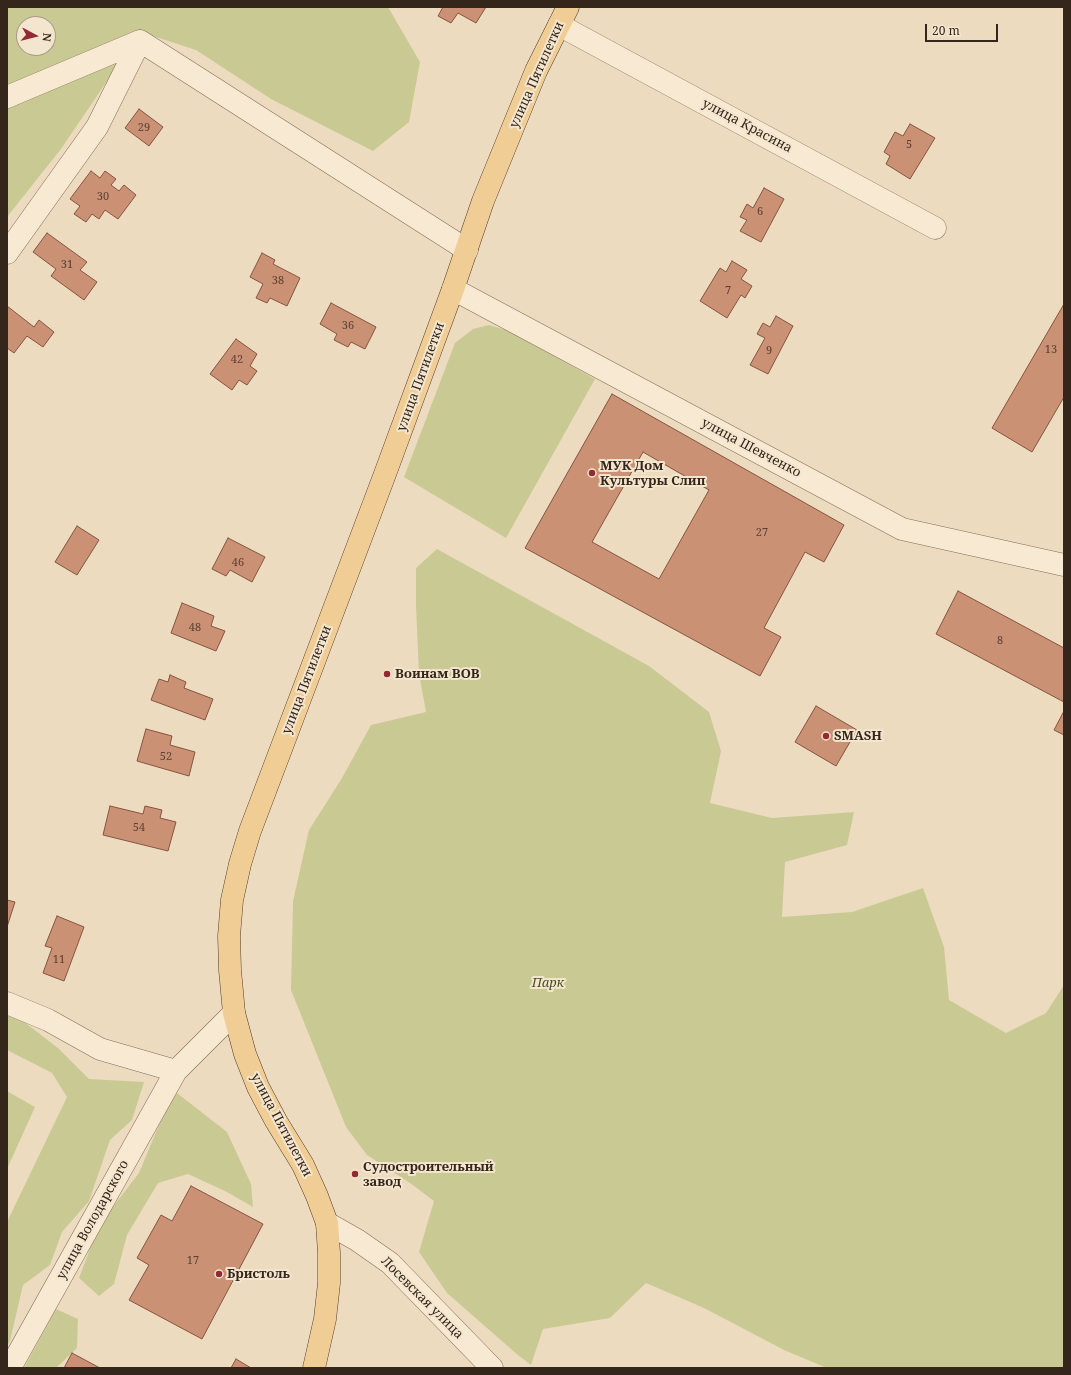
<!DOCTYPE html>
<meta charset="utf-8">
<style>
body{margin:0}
#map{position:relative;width:1071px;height:1375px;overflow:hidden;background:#eddbbf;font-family:"Noto Serif",serif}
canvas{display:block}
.frame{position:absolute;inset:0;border:8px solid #35261c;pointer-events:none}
.north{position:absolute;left:16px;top:16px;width:40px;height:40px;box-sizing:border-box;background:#f4e6ce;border:1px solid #a89987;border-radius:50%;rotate:97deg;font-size:11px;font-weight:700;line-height:16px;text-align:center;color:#35261c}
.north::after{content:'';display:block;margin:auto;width:14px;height:18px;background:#932932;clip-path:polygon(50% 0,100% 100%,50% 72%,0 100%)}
.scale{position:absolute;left:925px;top:24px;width:73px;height:18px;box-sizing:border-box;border:2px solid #35261c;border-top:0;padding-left:5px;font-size:12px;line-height:14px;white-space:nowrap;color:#35261c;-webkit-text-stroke:3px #f4e6ce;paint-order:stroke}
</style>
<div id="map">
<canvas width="1071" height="1375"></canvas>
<div class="frame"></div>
<div class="north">N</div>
<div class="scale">20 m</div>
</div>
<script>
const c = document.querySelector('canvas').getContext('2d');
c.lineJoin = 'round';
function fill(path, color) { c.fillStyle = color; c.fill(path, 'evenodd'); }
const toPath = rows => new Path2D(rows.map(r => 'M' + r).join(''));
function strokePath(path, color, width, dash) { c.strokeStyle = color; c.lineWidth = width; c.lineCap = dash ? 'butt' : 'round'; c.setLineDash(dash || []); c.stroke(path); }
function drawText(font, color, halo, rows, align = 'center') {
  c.font = font + ' "Noto Serif",serif'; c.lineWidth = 4; c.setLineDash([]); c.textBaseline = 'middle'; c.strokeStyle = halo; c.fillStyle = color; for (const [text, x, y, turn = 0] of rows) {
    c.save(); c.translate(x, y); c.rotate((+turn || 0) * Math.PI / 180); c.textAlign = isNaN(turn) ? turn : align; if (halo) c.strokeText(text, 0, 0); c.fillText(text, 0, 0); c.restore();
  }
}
const green = toPath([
 [7,7,388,7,420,62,409,122,373,151,271,99,196,50,153,36,124,56,61,149,7,217],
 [24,24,48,24,48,48,24,48],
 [489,325,509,331,595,379,506,538,404,477,455,343,473,329],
 [437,549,649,666,709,712,721,751,710,803,772,818,854,812,847,845,785,862,782,917,852,912,923,888,944,947,949,1000,1006,1033,1046,1013,1064,985,1064,1368,827,1368,784,1350,704,1308,646,1283,610,1318,543,1329,531,1365,519,1356,447,1293,419,1252,434,1201,410,1183,367,1155,346,1127,291,990,293,901,309,830,342,778,371,725,426,712,419,674,416,606,416,568],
 [7,1013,15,1015,58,1048,89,1079,144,1082,132,1120,110,1140,89,1201,62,1232,50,1265,23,1285,10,1341,7,1346,7,1222,67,1097,52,1073,7,1050],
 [7,1091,35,1107,7,1169],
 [177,1093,227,1132,251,1184,253,1207,227,1192,188,1174,158,1183,127,1235,114,1284,99,1296,79,1278,99,1225,139,1173,164,1113],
 [56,1309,78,1319,77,1348,56,1368,24,1368]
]);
const building = toPath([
 [443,7,486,7,476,23,458,13,451,23,438,16,443,7],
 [139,109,163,127,149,146,125,128,139,109],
 [910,124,935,138,910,179,886,164,890,156,884,152,895,132,903,136,910,124],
 [91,171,100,178,105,171,116,179,111,185,119,191,124,185,136,195,118,219,105,210,99,219,92,214,86,222,74,214,80,206,70,199,91,171],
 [764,188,784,199,761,242,740,231,747,220,740,217,747,204,753,208,764,188],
 [47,233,87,262,80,270,97,282,84,300,51,276,56,269,33,252,47,233],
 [262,253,275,260,273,264,300,278,287,306,270,298,267,303,256,298,263,284,250,277,262,253],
 [732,261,747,270,741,279,752,286,745,298,741,295,727,318,700,301,720,268,726,272,732,261],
 [331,303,376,327,365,349,351,342,348,347,334,340,337,334,320,324,331,303],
 [1064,304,1064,397,1032,452,992,428,1064,304],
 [7,306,34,327,39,320,54,332,43,347,27,336,14,353,7,348,7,306],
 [776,316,793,326,768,374,750,365,765,338,757,334,763,323,770,327,776,316],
 [236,339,257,354,250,366,257,371,247,385,239,380,232,390,210,374,236,339],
 [612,394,844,525,824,562,805,552,764,628,781,637,760,676,525,548,612,394],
 [643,452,709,490,659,579,592,542,643,452],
 [77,526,99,540,77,575,55,562,77,526],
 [228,538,265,557,252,582,230,570,226,576,212,569,228,538],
 [958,591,1064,648,1064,702,936,634,958,591],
 [182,603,214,616,211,626,225,631,216,651,171,633,182,603],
 [170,675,186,682,184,688,213,699,205,720,151,700,159,679,168,682,170,675],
 [816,706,857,730,836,766,795,742,816,706],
 [1064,711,1064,735,1054,730,1064,711],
 [146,729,172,736,170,745,195,752,189,776,137,761,146,729],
 [110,806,143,814,145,806,162,810,160,818,176,822,168,851,103,835,110,806],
 [7,900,15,902,7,927,7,900],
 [57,916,84,927,64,981,43,973,52,948,45,946,57,916],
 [191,1186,263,1224,202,1339,129,1300,149,1265,137,1258,161,1215,172,1221,191,1186],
 [72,1353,100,1368,64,1368,72,1353],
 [236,1359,251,1368,231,1368,236,1359]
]);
const minor = toPath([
 [559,25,935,228],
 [7,97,140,41,467,250],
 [7,253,97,127,140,41],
 [453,289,902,529,1064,565],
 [7,1003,48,1020,100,1049,176,1071,234,1013],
 [327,1223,357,1240,390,1263,492,1368],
 [10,1368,176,1071]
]);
const major = toPath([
 [314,1368,325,1319,329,1283,329,1253,327,1223,317,1196,303,1165,276,1121,258,1087,245,1054,234,1013,230,970,229,936,232,900,240,864,250,831,385,474,453,289,483,201,536,71,568,7]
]);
const markers = [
 [592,473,4,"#932932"],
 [387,674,4,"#932932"],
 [826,736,4,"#932932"],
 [355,1174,4,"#932932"],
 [219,1274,4,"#932932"]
];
const numberNames = [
 ["29",144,128],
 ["5",909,145],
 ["30",103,197],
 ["6",760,212],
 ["31",67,265],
 ["38",278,281],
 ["7",728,291],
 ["36",348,326],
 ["13",1051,350],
 ["9",769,351],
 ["42",237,360],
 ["27",762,533],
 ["46",238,563],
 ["48",195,628],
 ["8",1000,641],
 ["52",166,757],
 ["54",139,828],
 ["11",59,960],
 ["17",193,1261]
];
const streetNames = [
 ["улица Пятилетки",537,75,-66],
 ["улица Красина",747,126,28],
 ["улица Пятилетки",421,377,-70],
 ["улица Шевченко",751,448,28],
 ["улица Пятилетки",307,680,-69],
 ["улица Пятилетки",281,1125,62],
 ["улица Володарского",93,1220,-61],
 ["Лосевская улица",422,1298,45]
];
const poiNames = [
 ["МУК Дом",600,466],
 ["Культуры Слип",600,481],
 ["Воинам ВОВ",395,674],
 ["SMASH",834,736],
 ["Судостроительный",363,1167],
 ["завод",363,1182],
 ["Бристоль",227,1274]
];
const parkNames = [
 ["Парк",548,983]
];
fill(green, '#c9ca93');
fill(building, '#cb9175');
strokePath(building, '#84543e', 1);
strokePath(minor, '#856c58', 23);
strokePath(major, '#523b2c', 23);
strokePath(minor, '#f8e9d2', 22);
strokePath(major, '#f1cd96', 22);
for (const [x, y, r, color] of markers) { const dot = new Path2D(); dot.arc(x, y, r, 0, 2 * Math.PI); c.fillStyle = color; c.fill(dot); strokePath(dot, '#f4e6ce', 1.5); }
drawText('11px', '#5a4132', null, numberNames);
drawText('13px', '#35261c', '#f4e6ce', streetNames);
drawText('bold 13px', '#35261c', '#f4e6ce', poiNames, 'left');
drawText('italic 13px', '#495123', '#f4e6ce', parkNames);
</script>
